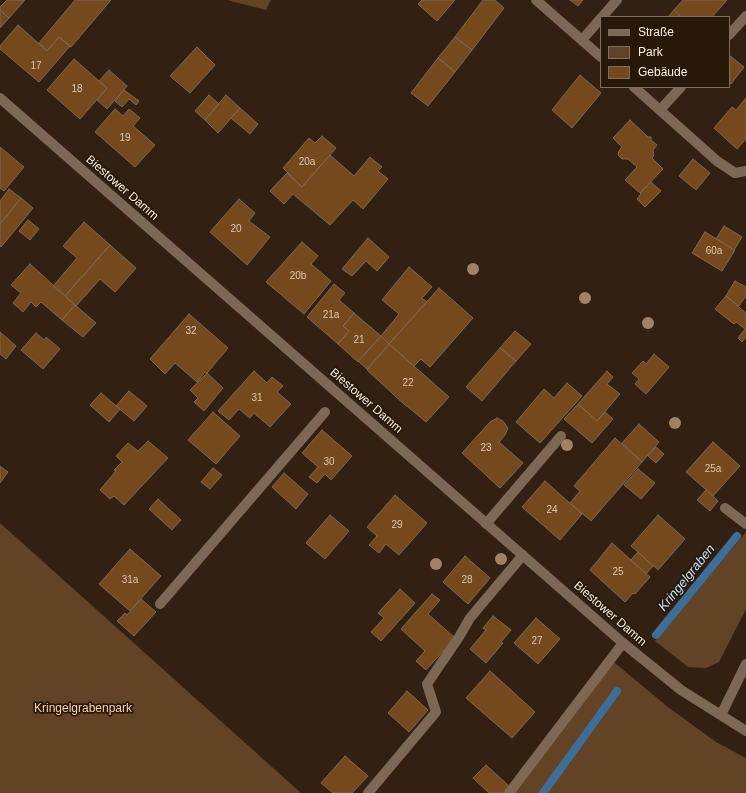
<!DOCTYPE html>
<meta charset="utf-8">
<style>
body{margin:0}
#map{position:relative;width:746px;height:793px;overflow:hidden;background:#322113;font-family:Helvetica,sans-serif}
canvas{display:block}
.legend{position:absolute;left:600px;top:16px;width:130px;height:72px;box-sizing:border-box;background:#271809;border:1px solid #7c6f62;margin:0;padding:5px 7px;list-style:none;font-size:12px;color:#fcf1e7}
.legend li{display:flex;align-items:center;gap:8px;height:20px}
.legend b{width:20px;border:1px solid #7c6f62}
</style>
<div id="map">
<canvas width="746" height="793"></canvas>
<ul class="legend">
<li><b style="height:5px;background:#7d6856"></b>Straße</li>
<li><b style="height:11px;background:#634326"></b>Park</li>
<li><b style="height:11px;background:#75491c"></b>Gebäude</li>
</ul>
</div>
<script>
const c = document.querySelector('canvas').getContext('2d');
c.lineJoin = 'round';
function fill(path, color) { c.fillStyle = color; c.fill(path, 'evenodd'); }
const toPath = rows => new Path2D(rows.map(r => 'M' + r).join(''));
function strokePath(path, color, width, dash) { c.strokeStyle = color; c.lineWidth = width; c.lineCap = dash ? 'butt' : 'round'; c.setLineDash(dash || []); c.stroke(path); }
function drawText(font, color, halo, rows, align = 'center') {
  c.font = font + ' Helvetica,sans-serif'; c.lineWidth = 3.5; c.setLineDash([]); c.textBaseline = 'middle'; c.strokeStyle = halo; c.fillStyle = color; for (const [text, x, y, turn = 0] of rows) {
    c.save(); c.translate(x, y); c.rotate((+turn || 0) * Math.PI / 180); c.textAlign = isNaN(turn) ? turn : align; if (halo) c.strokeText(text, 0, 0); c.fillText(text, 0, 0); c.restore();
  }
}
const green = toPath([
 [227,0,271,0,266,10],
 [0,523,301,793,0,793],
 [746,532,746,609,719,662,706,668,688,667,655,641],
 [610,659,668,707,716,742,746,758,746,793,505,793]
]);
const stream = toPath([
 [656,635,737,536],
 [543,793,617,691]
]);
const building = toPath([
 [7,0,25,0,9,18,0,10,0,7,7,0],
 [75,0,111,0,71,47,59,37,47,51,39,43,75,0],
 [422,0,421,0,455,0,437,21,418,4,422,0],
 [483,0,495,0,504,8,472,50,455,37,483,0],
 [570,0,583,0,578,6,570,0],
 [683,0,727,0,712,17,681,17,674,10,683,0],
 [0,10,9,18,0,28,0,10],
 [674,10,681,17,668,17,674,10],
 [18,25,47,51,59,37,70,46,39,82,0,49,0,46,18,25],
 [455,37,472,50,455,72,438,58,455,37],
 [197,47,215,65,190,93,170,76,197,47],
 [729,55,744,67,731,84,729,82,729,55],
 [438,58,455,72,428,106,411,93,438,58],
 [74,59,107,88,80,119,47,90,74,59],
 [109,70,127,86,107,109,97,100,107,88,99,81,109,70],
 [580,75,601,93,572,128,552,110,580,75],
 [124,90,139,101,136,105,129,99,122,107,115,101,124,90],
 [209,95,219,104,205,120,195,111,209,95],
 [226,95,240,108,218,133,205,120,226,95],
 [746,98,746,139,737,149,714,128,732,107,736,110,746,98],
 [240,108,258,124,250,134,231,118,240,108],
 [115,109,123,116,129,109,140,118,133,126,155,145,135,167,95,132,115,109],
 [630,120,648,137,651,137,651,140,657,145,653,150,654,155,652,158,663,169,640,193,625,180,637,167,628,159,622,159,618,155,619,151,622,147,613,138,630,120],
 [322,136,336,148,302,187,283,168,309,138,315,143,322,136],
 [0,147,24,167,4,191,0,188,0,147],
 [330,155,354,176,370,157,382,167,378,171,388,179,363,209,353,200,330,225,293,194,284,204,270,191,287,173,302,187,330,155],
 [693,159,710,173,696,190,679,176,693,159],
 [651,182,661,191,645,207,637,199,641,194,640,193,651,182],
 [9,189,21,198,0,224,0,201,9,189],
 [21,198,33,208,1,247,0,246,0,224,21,198],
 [239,199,255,213,249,221,270,237,247,265,210,232,239,199],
 [28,220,39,229,30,240,19,231,28,220],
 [84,222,110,245,65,296,53,286,77,258,63,246,84,222],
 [724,226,742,237,734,250,716,239,724,226],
 [705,232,735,250,722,271,692,253,705,232],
 [368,238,389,257,377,271,366,261,352,276,342,269,368,238],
 [302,242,318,256,311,264,331,281,304,314,266,282,302,242],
 [110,245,136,268,115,292,100,279,76,306,65,296,110,245],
 [30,264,75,305,62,320,41,302,36,307,31,302,23,312,13,303,21,293,11,285,30,264],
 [409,267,432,287,422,298,427,302,389,344,381,336,399,314,382,300,409,267],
 [735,281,746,287,746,296,739,306,726,296,735,281],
 [334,284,345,293,339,300,354,313,343,326,349,331,338,344,307,317,334,284],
 [439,288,473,318,430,367,421,359,414,366,389,344,439,288],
 [726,296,746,313,746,337,742,342,738,338,745,329,736,322,734,324,715,309,726,296],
 [75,305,96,323,83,337,62,320,75,305],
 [354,313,381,336,358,362,338,344,349,331,343,326,354,313],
 [189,314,228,348,207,373,205,372,197,382,175,363,165,374,150,359,189,314],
 [515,331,531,344,516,361,500,348,515,331],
 [0,332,16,346,6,359,0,354,0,332],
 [36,333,44,340,46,337,60,349,43,369,21,350,36,333],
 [381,336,389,344,367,369,358,361,381,336],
 [389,344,449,397,426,422,407,406,406,406,367,370,389,344],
 [500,348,516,361,482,401,466,387,500,348],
 [654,354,669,367,646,394,635,384,639,379,632,373,643,361,646,364,654,354],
 [254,371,267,383,272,377,283,386,277,392,291,404,270,427,254,413,250,418,239,409,229,420,218,411,254,371],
 [607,371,613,377,607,384,620,394,597,421,578,404,607,371],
 [207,373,223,388,204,411,194,402,198,398,190,390,207,373],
 [567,383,582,396,540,443,516,422,544,389,554,398,567,383],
 [129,391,147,406,134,421,116,406,129,391],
 [101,393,120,409,109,422,90,405,101,393],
 [578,404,597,421,605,412,613,419,592,443,564,419,578,404],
 [213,412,240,436,216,464,188,440,213,412],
 [497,418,503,421,508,428,505,435,499,442,523,463,500,488,462,453,490,422,497,418],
 [639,424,659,442,642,462,622,443,639,424],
 [322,430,352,456,331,480,325,474,317,483,309,477,318,467,302,453,322,430],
 [615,438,642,462,591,521,570,503,580,491,574,486,615,438],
 [148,441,168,458,124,505,114,496,110,499,100,490,116,471,114,470,122,462,116,456,128,443,138,451,148,441],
 [713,442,740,466,713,496,686,472,713,442],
 [656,447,664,454,656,463,648,456,656,447],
 [0,466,8,472,0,483,0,466],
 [213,468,222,475,210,489,201,482,213,468],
 [638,469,655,483,641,499,624,485,638,469],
 [284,473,308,494,296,509,272,487,284,473],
 [545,481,582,514,560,540,522,507,545,481],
 [706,490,718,501,710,511,697,500,706,490],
 [395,495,427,523,399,555,386,544,379,553,369,545,377,536,367,527,395,495],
 [158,499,181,520,172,530,149,509,158,499],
 [330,515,349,531,325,559,306,543,330,515],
 [658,515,685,539,658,570,631,546,658,515],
 [612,543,650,577,635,594,633,593,625,602,590,570,612,543],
 [130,549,161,576,130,611,99,584,130,549],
 [638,552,653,566,646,574,631,560,638,552],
 [465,556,490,578,468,604,443,582,465,556],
 [400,589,415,603,381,641,371,632,384,618,378,613,400,589],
 [432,594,440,600,428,614,455,638,426,670,416,661,425,651,401,629,432,594],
 [141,599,156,612,134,636,117,621,125,613,127,615,141,599],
 [493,616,511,630,501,642,503,643,486,663,470,649,486,630,483,628,493,616],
 [536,618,560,639,538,664,514,643,536,618],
 [490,671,535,712,512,738,466,698,490,671],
 [407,691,428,710,409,732,388,713,407,691],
 [345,756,368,776,352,793,333,793,321,783,345,756],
 [486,765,509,786,503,793,489,793,473,778,486,765]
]);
const service = toPath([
 [725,508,746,524],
 [486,524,561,436],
 [160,604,325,412],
 [368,793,436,712,427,684,459,637,470,618,523,555],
 [509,793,623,643]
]);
const minor = toPath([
 [536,0,601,57],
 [602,17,617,0],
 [729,35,746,16],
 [582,40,601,18],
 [634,87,717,161,735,173,746,171],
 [0,98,623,643,681,690,746,731],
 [660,110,681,87],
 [721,715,746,664]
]);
const trees = [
 [473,269],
 [585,298],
 [648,323],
 [675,423],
 [567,445],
 [501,559],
 [436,564]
];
const numberNames = [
 ["17",36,66],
 ["18",77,89],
 ["19",125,138],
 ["20a",307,162],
 ["20",236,229],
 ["60a",714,251],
 ["20b",298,276],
 ["21a",331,315],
 ["32",191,331],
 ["21",359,340],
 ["22",408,383],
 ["31",257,398],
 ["23",486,448],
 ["30",329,462],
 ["25a",713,469],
 ["24",552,510],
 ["29",397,525],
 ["25",618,572],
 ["31a",130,580],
 ["28",467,580],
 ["27",537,641]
];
const streetNames = [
 ["Biestower Damm",122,188,41],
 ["Biestower Damm",366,401,41],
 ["Biestower Damm",610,614,41]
];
const parkNames = [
 ["Kringelgrabenpark",83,709]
];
const waterNames = [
 ["Kringelgraben",687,578,-51]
];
fill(green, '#634326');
strokePath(stream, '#3d6e97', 8);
fill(building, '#75491c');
strokePath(building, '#7c6858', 1);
strokePath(service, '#7d6856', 10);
strokePath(minor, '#7d6856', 10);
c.fillStyle = '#a18267';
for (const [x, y] of trees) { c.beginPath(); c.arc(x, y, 6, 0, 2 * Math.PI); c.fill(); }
drawText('10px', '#dac7b4', null, numberNames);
drawText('12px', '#fcf1e7', '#271809', streetNames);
drawText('12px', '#fcd1ac', '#271809', parkNames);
drawText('italic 13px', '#c6e1fb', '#271809', waterNames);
</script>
